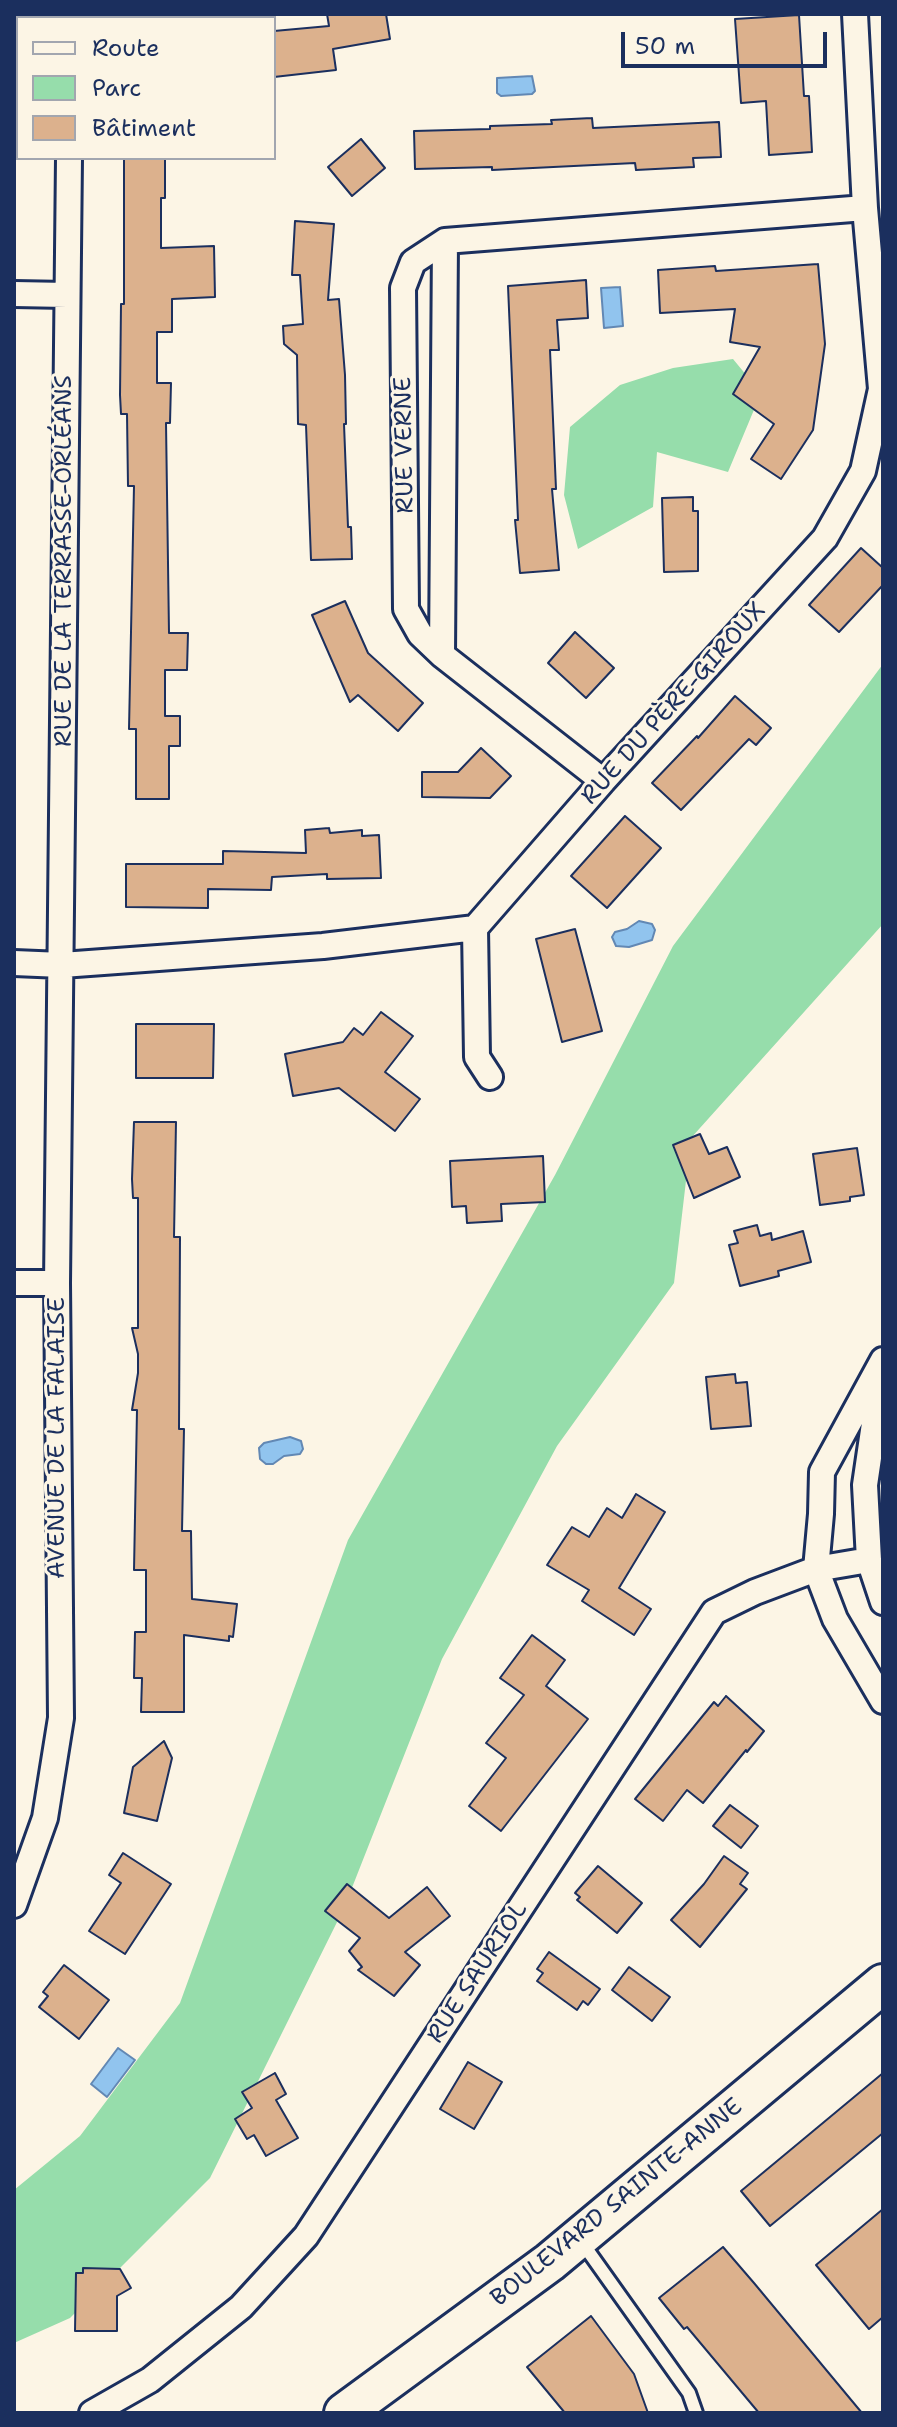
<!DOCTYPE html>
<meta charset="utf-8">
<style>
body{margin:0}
#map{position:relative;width:897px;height:2427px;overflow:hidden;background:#fcf5e5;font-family:"Shantell Sans",sans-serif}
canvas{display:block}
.frame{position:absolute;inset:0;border:16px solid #1b2f5e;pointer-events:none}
.legend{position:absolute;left:16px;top:16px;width:260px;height:144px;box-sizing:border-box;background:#fcf5e5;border:2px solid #a2a6af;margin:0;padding:10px 14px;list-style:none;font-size:24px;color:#1b2f5e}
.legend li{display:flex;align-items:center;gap:16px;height:40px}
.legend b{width:40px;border:2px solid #a2a6af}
.scale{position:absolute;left:621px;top:32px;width:206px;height:36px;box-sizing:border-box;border:4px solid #1b2f5e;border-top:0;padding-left:10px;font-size:24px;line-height:28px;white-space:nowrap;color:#1b2f5e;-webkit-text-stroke:6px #fcf5e5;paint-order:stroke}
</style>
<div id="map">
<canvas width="897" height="2427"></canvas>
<div class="frame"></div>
<ul class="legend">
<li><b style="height:10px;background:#fcf5e5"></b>Route</li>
<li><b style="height:22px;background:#96ddab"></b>Parc</li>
<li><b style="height:22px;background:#dcb18d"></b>Bâtiment</li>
</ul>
<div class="scale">50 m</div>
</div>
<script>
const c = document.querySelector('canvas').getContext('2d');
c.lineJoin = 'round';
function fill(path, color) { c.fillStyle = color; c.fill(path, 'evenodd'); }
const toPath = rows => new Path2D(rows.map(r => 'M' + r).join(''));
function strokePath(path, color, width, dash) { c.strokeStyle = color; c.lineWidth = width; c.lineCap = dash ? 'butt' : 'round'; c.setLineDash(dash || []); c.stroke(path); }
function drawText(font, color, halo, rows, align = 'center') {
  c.font = font + ' "Shantell Sans",sans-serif'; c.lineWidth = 6; c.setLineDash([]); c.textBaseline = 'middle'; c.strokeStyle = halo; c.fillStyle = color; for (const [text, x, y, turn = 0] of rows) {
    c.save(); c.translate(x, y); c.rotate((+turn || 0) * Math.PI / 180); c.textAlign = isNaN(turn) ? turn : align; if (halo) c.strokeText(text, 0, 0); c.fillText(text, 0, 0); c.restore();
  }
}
const green = toPath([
 [733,359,761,393,728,472,657,452,653,507,578,549,564,495,570,427,620,385,673,368],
 [883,664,883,924,691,1138,674,1283,557,1446,442,1659,344,1908,210,2178,70,2318,14,2343,14,2190,80,2136,180,2003,348,1540,555,1175,673,946]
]);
const water = toPath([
 [532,76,535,91,532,94,501,96,497,93,497,78,532,76],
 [620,287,623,326,604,328,601,288,620,287],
 [639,921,652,924,655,930,652,940,629,947,616,946,612,937,615,932,627,929,639,921],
 [290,1437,301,1441,303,1449,300,1454,284,1456,273,1464,266,1464,260,1459,259,1448,264,1443,290,1437],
 [118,2048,135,2060,107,2097,91,2084,118,2048]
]);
const building = toPath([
 [327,14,386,14,390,39,333,49,336,70,274,77,274,31,329,26,327,14],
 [799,15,804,96,809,96,812,152,769,155,766,101,741,103,735,19,799,15],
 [592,118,593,128,719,122,721,157,693,158,694,167,636,170,635,163,492,170,492,167,415,169,414,131,490,129,490,126,552,124,551,120,592,118],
 [361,139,385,168,352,196,328,167,361,139],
 [124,158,165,158,165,198,161,198,161,248,214,246,215,297,172,299,172,332,157,332,157,383,171,383,170,423,166,423,169,633,188,633,187,670,165,670,165,716,180,716,180,746,169,746,169,799,136,799,136,729,129,729,134,486,128,486,127,414,121,414,120,395,121,304,124,304,124,158],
 [295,221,334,224,328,300,339,299,345,375,346,424,344,424,348,527,351,527,352,559,311,560,306,425,298,424,297,355,284,344,283,326,303,324,300,275,292,275,295,221],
 [818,264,825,344,813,430,781,479,751,459,774,424,733,394,760,347,730,342,735,309,660,313,658,270,715,266,716,271,818,264],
 [586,280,588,318,557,320,559,350,550,350,556,489,552,489,559,570,520,573,515,520,518,520,508,286,586,280],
 [693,497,693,511,698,511,698,571,664,572,662,498,693,497],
 [861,548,883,568,883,585,839,632,809,605,861,548],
 [345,601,368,653,423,703,398,731,358,695,350,702,312,615,345,601],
 [575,632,614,668,586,698,548,663,575,632],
 [735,696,771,728,756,745,749,739,681,810,652,783,697,736,698,738,735,696],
 [481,748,511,776,490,798,422,797,422,772,458,772,481,748],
 [625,816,661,848,607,908,571,876,625,816],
 [329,828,330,833,362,830,362,836,379,835,381,878,327,879,327,874,272,877,271,890,208,889,208,908,126,907,126,864,223,864,223,851,306,853,305,830,329,828],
 [575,929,602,1031,562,1042,536,939,575,929],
 [381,1012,413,1036,385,1072,420,1099,395,1131,339,1088,293,1096,285,1054,343,1042,354,1028,363,1035,381,1012],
 [136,1024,214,1024,213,1078,136,1078,136,1024],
 [134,1122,176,1122,174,1237,180,1237,179,1429,184,1429,182,1531,191,1531,192,1599,237,1604,233,1637,229,1636,229,1641,184,1635,184,1712,141,1712,142,1678,134,1678,135,1632,146,1632,146,1570,134,1570,137,1410,132,1410,138,1373,138,1354,132,1328,138,1328,138,1198,133,1198,132,1179,134,1122],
 [700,1134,709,1154,727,1147,740,1177,694,1198,673,1145,700,1134],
 [857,1148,864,1195,850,1197,850,1201,820,1205,813,1154,857,1148],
 [543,1156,545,1202,501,1204,502,1221,467,1223,466,1206,452,1207,450,1161,543,1156],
 [757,1225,760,1236,771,1233,772,1240,803,1231,811,1262,778,1271,779,1276,740,1286,729,1245,738,1243,734,1231,757,1225],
 [735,1374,736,1383,747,1382,751,1426,711,1429,706,1377,735,1374],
 [636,1494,665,1512,619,1588,651,1609,634,1635,582,1601,589,1590,547,1565,572,1527,589,1537,607,1508,622,1518,636,1494],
 [532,1635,565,1660,546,1686,588,1719,501,1831,469,1806,506,1758,486,1743,524,1695,500,1678,532,1635],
 [726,1696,764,1731,747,1752,746,1750,703,1803,687,1790,663,1821,635,1799,714,1702,718,1706,726,1696],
 [164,1741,172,1758,157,1821,124,1813,133,1767,164,1741],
 [730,1805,758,1826,741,1848,713,1826,730,1805],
 [123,1853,171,1884,125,1954,89,1931,121,1883,109,1875,123,1853],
 [724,1856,748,1873,740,1884,747,1889,700,1947,671,1920,704,1884,724,1856],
 [598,1866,642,1903,617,1933,577,1900,580,1897,575,1893,598,1866],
 [347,1884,389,1918,427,1887,450,1916,405,1952,420,1965,394,1996,358,1970,362,1967,349,1951,360,1938,325,1911,347,1884],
 [549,1952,600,1989,588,2005,583,2001,577,2010,537,1981,543,1973,537,1969,549,1952],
 [64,1965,109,2000,79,2039,39,2007,48,1996,43,1992,64,1965],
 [629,1967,670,1997,652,2021,612,1990,629,1967],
 [468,2062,502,2082,474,2129,440,2109,468,2062],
 [275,2073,286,2094,276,2100,298,2138,266,2156,254,2135,247,2139,235,2119,252,2108,242,2092,275,2073],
 [883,2073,883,2133,770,2226,741,2191,883,2073],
 [883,2209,883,2317,869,2329,816,2265,883,2209],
 [723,2247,754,2283,862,2413,759,2413,687,2327,684,2329,659,2298,723,2247],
 [83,2268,120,2269,131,2288,117,2296,117,2331,75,2331,76,2273,83,2273,83,2268],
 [591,2316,634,2374,648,2413,565,2413,527,2367,591,2316]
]);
const service = toPath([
 [581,2241,689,2393,696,2413]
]);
const minor = toPath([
 [72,18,72,14],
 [14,294,67,295],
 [442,655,445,241],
 [603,781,442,655,420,634,406,609,403,288,413,262,445,241,865,208],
 [475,928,477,1057,490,1077],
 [14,963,62,965,323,946,475,928,603,781,825,538,863,471,881,389,865,208,855,14],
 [14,1283,57,1283],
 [883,1360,822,1472,821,1514,816,1569,835,1619,883,1701],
 [881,1376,865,1485,869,1560,883,1602],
 [14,1905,45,1818,61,1718,57,1283,69,158],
 [92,2413,150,2380,241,2307,306,2236,714,1612,755,1592,816,1569,869,1560]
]);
const primary = toPath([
 [344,2413,550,2262,883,1984]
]);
const streetNames = [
 ["RUE VERNE",405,445,-91],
 ["RUE DE LA TERRASSE-ORLÉANS",65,561,-90],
 ["RUE DU PÈRE-GIROUX",674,704,-48],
 ["AVENUE DE LA FALAISE",58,1438,-90],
 ["RUE SAURIOL",478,1973,-57],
 ["BOULEVARD SAINTE-ANNE",617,2203,-39]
];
fill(green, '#96ddab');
fill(water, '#91c4ee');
strokePath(water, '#6288b4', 2);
fill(building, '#dcb18d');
strokePath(building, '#1b2f5e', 2);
strokePath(service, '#1b2f5e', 18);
strokePath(minor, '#1b2f5e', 30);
strokePath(primary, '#1b2f5e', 44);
strokePath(service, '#fcf5e5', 12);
strokePath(minor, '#fcf5e5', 24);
strokePath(primary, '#fcf5e5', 38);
drawText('24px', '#1b2f5e', '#fcf5e5', streetNames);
</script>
